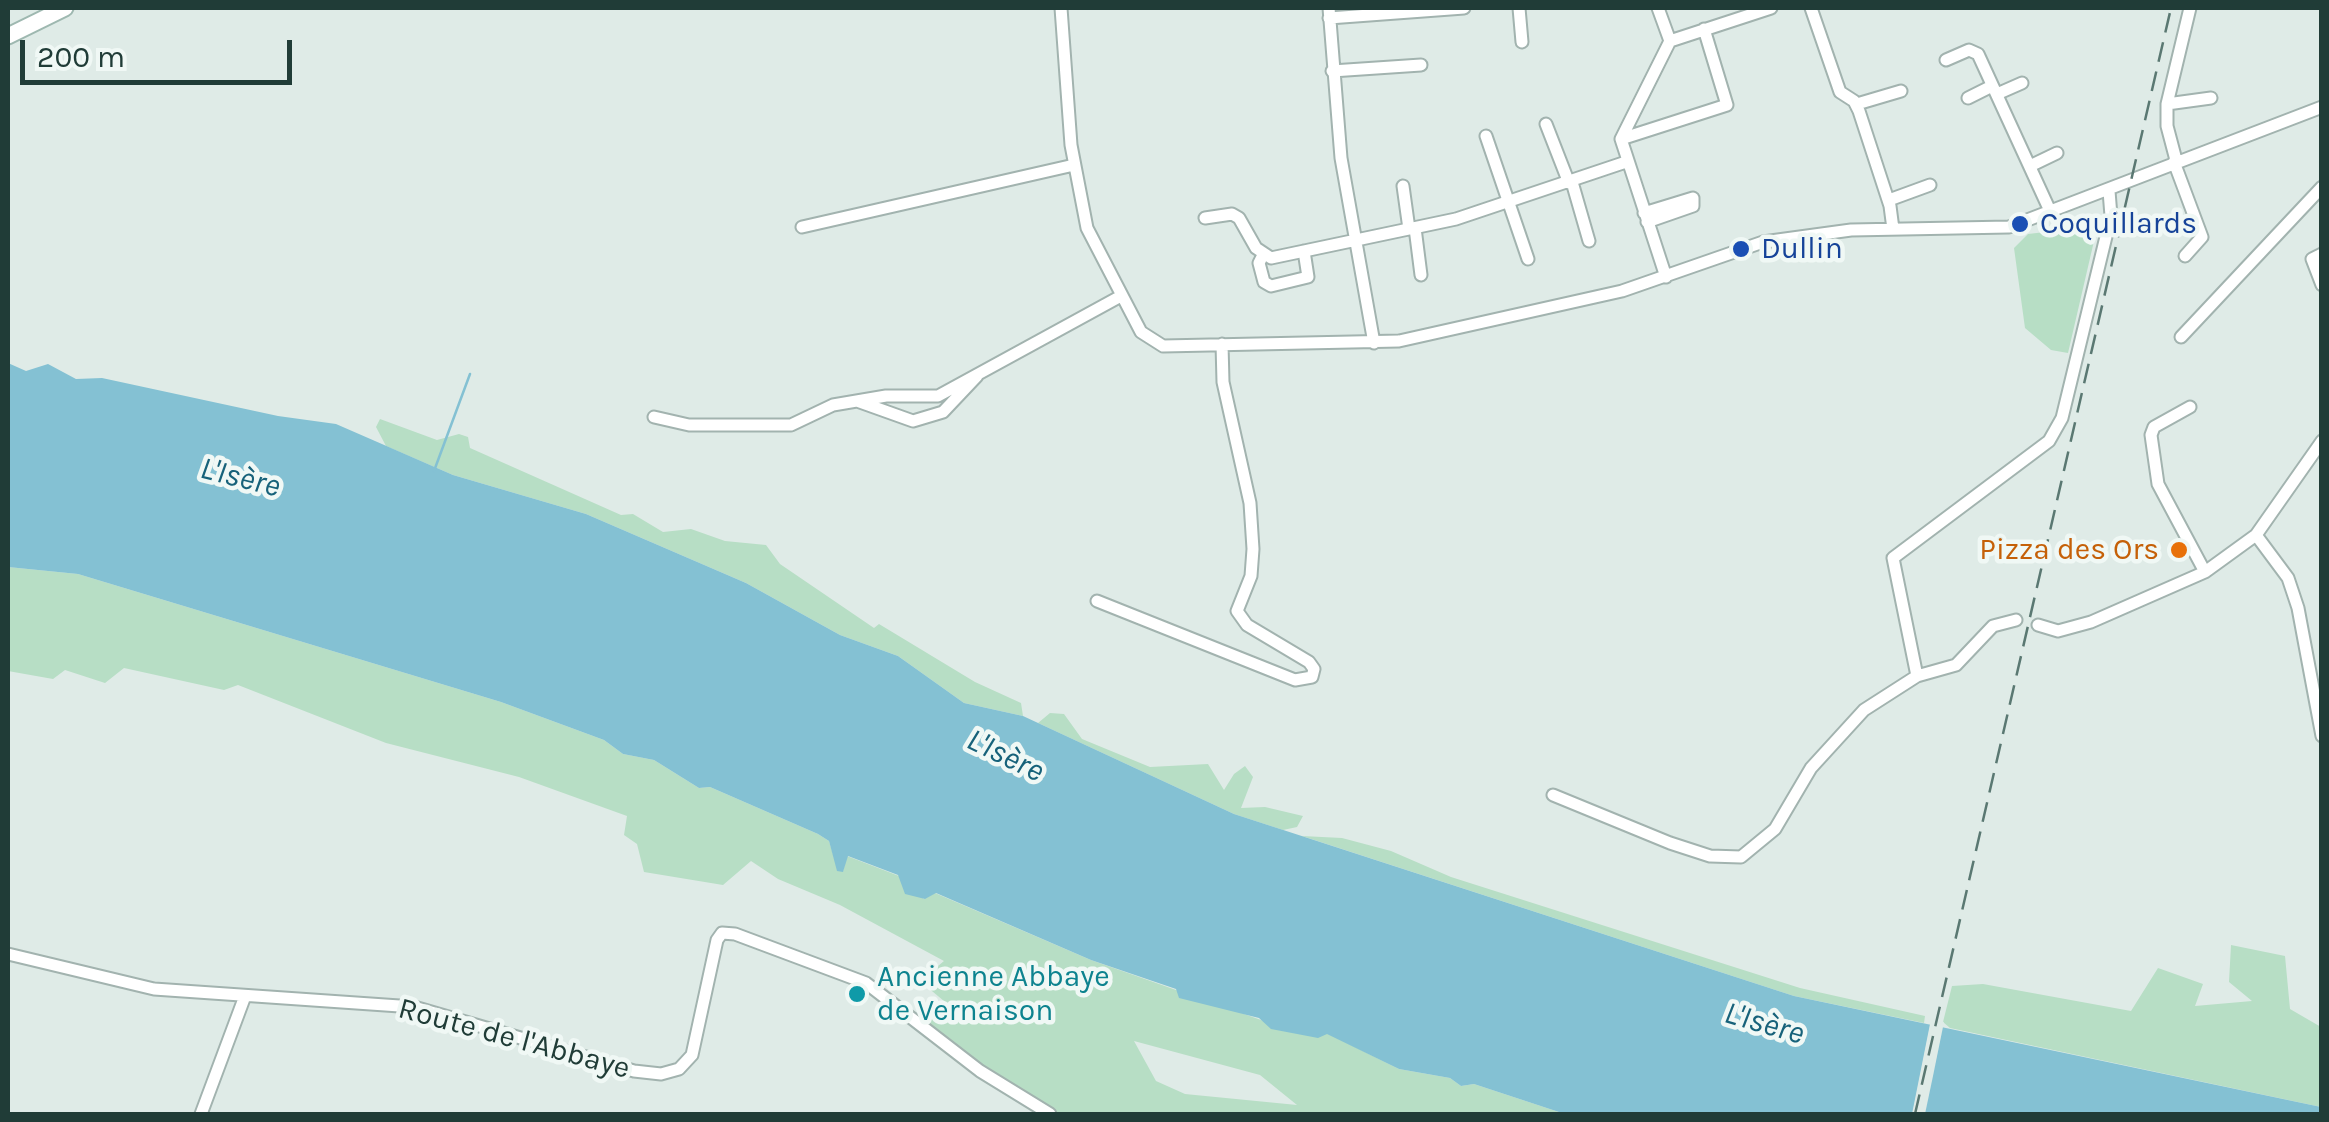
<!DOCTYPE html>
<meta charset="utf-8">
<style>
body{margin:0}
#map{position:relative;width:2329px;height:1122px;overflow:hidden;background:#dfebe7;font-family:Karla,sans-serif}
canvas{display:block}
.frame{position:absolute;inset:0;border:10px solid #203c37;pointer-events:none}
.scale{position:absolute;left:20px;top:40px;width:272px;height:45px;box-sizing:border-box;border:5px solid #203c37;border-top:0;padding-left:12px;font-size:30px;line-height:35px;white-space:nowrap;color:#203c37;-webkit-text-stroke:8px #f0f8f5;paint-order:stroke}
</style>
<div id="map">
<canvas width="2329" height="1122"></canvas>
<div class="frame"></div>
<div class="scale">200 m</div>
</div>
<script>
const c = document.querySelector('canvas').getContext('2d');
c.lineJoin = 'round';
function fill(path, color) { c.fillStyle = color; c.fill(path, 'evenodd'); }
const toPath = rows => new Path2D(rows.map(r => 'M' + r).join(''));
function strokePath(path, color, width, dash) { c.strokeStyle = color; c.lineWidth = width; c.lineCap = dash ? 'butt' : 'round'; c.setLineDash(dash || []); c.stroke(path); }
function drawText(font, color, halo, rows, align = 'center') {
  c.font = font + ' Karla,sans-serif'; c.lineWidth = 9; c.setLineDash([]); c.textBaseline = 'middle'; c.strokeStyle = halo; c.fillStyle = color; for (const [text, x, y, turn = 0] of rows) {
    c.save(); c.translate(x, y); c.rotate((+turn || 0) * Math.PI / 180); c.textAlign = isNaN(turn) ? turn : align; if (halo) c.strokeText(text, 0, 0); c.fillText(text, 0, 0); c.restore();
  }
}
const green = toPath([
 [2054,231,2080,232,2094,241,2068,353,2051,350,2025,328,2014,248,2028,234],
 [380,419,437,440,459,434,468,437,470,448,621,515,633,514,663,532,691,529,725,541,766,545,780,564,874,628,879,624,975,682,1021,703,1023,716,964,703,898,656,840,635,746,583,586,514,453,475,386,446,376,427],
 [8,567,78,574,501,702,604,740,623,754,654,760,699,788,710,787,818,834,829,841,838,871,843,871,847,856,899,876,924,899,935,893,1091,960,1264,1021,1327,1033,1399,1069,1450,1078,1461,1086,1474,1084,1565,1114,1057,1114,917,1021,918,1011,927,1007,957,1024,963,1017,920,981,944,961,840,905,778,879,751,861,723,885,644,872,637,844,624,835,627,816,519,777,386,743,238,685,224,690,124,668,105,683,65,670,53,679,8,671],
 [1134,1041,1260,1075,1297,1105,1185,1094,1156,1081],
 [1050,713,1064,714,1082,739,1150,767,1208,764,1224,790,1234,774,1245,766,1253,777,1241,808,1265,807,1303,816,1297,827,1283,830,1234,814,1038,723],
 [1302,836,1342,838,1391,851,1451,877,1800,988,1925,1016,1924,1023,1794,996],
 [2231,945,2285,956,2290,1009,2321,1027,2321,1107,1950,1028,1943,1022,1952,986,1983,984,2131,1011,2158,968,2203,984,2195,1006,2252,1001,2229,982]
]);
const water = toPath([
 [8,363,26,371,48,364,76,379,102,378,278,416,336,424,453,475,586,514,746,583,840,635,898,656,964,703,1023,716,1234,814,1794,996,2321,1107,2321,1114,1565,1114,1474,1084,1461,1086,1450,1078,1399,1069,1327,1034,1318,1038,1271,1029,1259,1018,1179,998,1176,989,1091,960,936,893,925,899,905,894,898,875,848,856,843,872,837,871,829,841,818,834,710,787,699,788,654,760,623,754,604,740,501,702,78,574,8,567]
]);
const pier = toPath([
 [1931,1019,1944,1022,1933,1076,1925,1114,1912,1114]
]);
const stream = toPath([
 [434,471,470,374]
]);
const street = toPath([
 [1061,8,1071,145,1087,228,1141,332,1163,346,1399,341,1622,291,1763,242,1851,230,2009,227,2322,107],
 [1329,8,1341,158,1374,343],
 [1519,8,1522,42],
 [1658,8,1670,41],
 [1811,8,1840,92,1854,101,1859,111,1890,206,1893,229],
 [1329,18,1464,8],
 [1670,41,1771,8],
 [1946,60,1969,50,1978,54,2051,213],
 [1332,71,1421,65],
 [1997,94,2022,83],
 [1968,98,1992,86],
 [1857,104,1901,91],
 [2167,104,2211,98],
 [1546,124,1569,183],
 [1486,136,1528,259],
 [1621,139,1727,105,1704,29],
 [2176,160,2167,126,2167,104,2190,8],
 [2174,162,2202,237,2185,256],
 [2030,166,2057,153],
 [1572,182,1589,241],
 [1403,186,1409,229],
 [1889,200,1930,185],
 [1644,213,1693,198,1693,206,1647,222],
 [1205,218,1232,214,1239,218,1256,248,1271,258,1456,219,1626,162],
 [802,227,1074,165],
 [1415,228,1421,275],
 [2322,254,2312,259,2322,285],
 [1263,255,1259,263,1264,282,1271,286,1308,277,1304,251],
 [1666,277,1621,139,1670,41],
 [2181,337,2322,187],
 [857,401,913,421,943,412,977,376],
 [2190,407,2154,427,2151,435,2158,484,2205,572],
 [654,417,689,425,791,425,833,405,886,396,938,396,1121,296],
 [2256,535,2288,578,2298,608,2322,736],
 [1097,601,1295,680,1312,677,1314,669,1309,662,1247,625,1237,611,1251,576,1253,549,1250,503,1223,382,1222,344],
 [2038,625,2058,631,2091,622,2205,572,2256,535,2322,441],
 [1917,676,1893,558,2049,441,2062,418,2111,216,2109,191],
 [1553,795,1670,843,1710,856,1741,857,1775,829,1811,768,1864,710,1917,676,1956,665,1993,626,2016,620],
 [8,954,154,989,414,1007,634,1071,661,1074,679,1069,692,1055,717,940,722,933,735,934,866,983,980,1071,1050,1114],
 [201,1114,245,996]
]);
const secondary = toPath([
 [8,36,65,8]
]);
const rail = toPath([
 [1915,1114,2171,8]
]);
const markers = [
 [2020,224,10,"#1a4fb4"],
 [1741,249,10,"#1a4fb4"],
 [2179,550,10,"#e8710a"],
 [857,994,10,"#0f9aa8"]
];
const transitNames = [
 ["Coquillards",2040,224],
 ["Dullin",1761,249]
];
const foodNames = [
 ["Pizza des Ors",2159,550]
];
const cultureNames = [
 ["Ancienne Abbaye",877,977],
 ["de Vernaison",877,1011]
];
const streetNames = [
 ["Route de l'Abbaye",514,1039,15]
];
const waterNames = [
 ["L'Isère",240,478,14],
 ["L'Isère",1005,756,26],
 ["L'Isère",1764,1024,16]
];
fill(green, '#b7dec5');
fill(water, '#84c1d3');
fill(pier, '#dfebe7');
strokePath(stream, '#84c1d3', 2.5);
strokePath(street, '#a2b3af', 15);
strokePath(secondary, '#9eb8b0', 19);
strokePath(street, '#fff', 11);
strokePath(secondary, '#fff', 15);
strokePath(rail, '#5a7872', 2.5, [20, 10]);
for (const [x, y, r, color] of markers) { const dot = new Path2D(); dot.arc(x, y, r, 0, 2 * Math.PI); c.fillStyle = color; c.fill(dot); strokePath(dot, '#f0f8f5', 4); }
drawText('30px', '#164399', '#f0f8f5', transitNames, 'left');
drawText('30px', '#c56008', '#f0f8f5', foodNames, 'right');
drawText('30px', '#0d838f', '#f0f8f5', cultureNames, 'left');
drawText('30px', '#203c37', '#f0f8f5', streetNames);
drawText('italic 32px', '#17627a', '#f0f8f5', waterNames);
</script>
